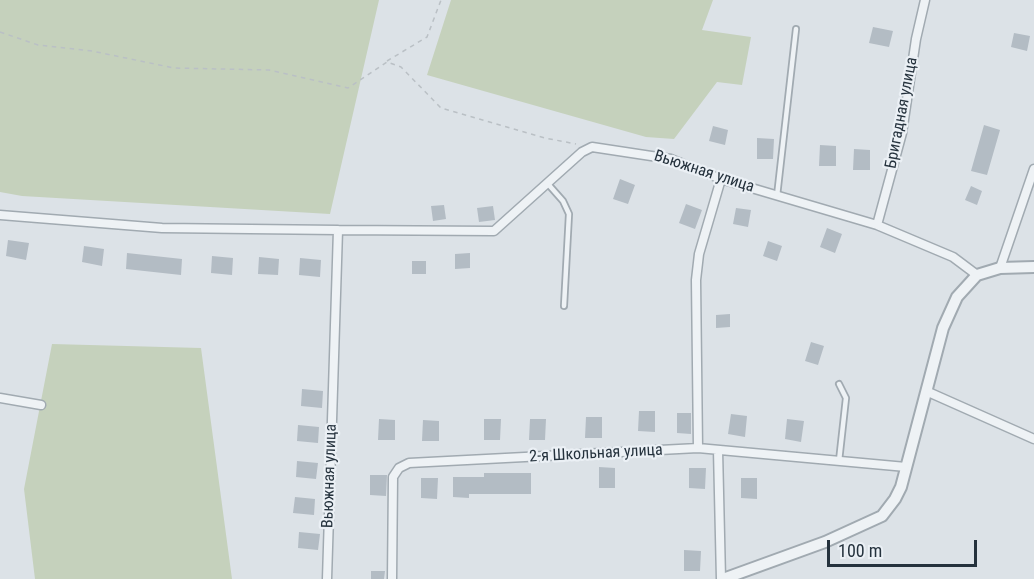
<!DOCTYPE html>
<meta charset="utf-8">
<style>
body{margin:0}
#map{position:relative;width:1034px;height:579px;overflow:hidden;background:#dce2e7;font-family:"Roboto Condensed",sans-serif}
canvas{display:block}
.scale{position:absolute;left:827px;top:540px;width:150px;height:27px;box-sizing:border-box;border:3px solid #25323d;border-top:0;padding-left:8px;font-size:18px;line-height:21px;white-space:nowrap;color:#25323d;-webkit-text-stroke:4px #ebf0f5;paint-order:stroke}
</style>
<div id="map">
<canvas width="1034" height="579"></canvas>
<div class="scale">100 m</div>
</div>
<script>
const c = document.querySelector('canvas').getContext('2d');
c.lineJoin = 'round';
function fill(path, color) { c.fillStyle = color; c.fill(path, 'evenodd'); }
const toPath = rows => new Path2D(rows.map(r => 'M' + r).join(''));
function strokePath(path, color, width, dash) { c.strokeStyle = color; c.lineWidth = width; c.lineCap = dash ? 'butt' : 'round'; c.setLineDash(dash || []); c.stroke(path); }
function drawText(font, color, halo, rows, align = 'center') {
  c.font = font + ' "Roboto Condensed",sans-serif'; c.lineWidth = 4.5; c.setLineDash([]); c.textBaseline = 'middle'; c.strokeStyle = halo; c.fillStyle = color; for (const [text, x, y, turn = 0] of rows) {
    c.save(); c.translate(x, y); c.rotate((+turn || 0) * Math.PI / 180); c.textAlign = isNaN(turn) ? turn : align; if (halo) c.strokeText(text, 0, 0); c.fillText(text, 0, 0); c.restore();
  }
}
const green = toPath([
 [0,0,379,0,330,214,22,196,0,192],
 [451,0,713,0,702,30,751,37,742,85,717,82,674,139,646,137,427,75],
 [52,344,201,348,232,579,35,579,24,489]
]);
const building = toPath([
 [873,27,893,31,889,47,869,43],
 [1014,33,1030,36,1027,51,1011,47],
 [984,125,1000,130,987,175,971,171],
 [713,126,728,130,725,145,709,141],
 [757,138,774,139,773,159,757,159],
 [820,145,836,146,836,166,819,166],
 [854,149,870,150,870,170,853,170],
 [620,179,635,185,628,204,613,199],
 [971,186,982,191,977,205,965,200],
 [686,204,702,210,695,229,679,223],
 [444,205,446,219,433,221,431,206],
 [493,206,495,220,479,222,477,208],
 [736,208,751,210,748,227,733,224],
 [827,228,842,234,835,253,820,247],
 [8,240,29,243,26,260,6,256],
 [768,241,782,246,777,261,763,256],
 [84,246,104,249,102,266,82,262],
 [127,253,182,259,181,275,126,269],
 [470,253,470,268,455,269,455,254],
 [212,256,233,258,232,275,211,273],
 [259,257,279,259,278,275,258,274],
 [300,258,321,260,320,277,299,275],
 [412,261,426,261,426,274,412,274],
 [730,314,730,327,716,328,716,315],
 [811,342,824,346,818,365,805,361],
 [302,389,323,391,322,408,301,406],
 [639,411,655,411,655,432,638,431],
 [677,413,691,413,691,434,677,433],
 [731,414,747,416,745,437,728,434],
 [586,417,602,417,602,438,585,438],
 [379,419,395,420,395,440,378,440],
 [484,419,501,419,500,440,484,440],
 [530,419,546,419,545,440,529,440],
 [787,419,804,421,801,442,785,439],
 [423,420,439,421,439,441,422,441],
 [298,425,319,427,318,443,297,441],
 [297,461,318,463,316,479,296,477],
 [599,467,615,468,615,488,599,488],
 [689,468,706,468,705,489,689,488],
 [484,473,531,473,531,494,469,494,469,498,453,497,453,477,484,477],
 [370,475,387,475,386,496,370,495],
 [421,478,438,478,437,499,421,498],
 [741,478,757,478,757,499,741,498],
 [295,497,315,499,314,515,293,513],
 [299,532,320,534,318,550,298,548],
 [684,550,701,551,700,571,684,571],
 [371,571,385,571,384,579,371,579]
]);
const path = toPath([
 [0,32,38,45,92,51,174,68,269,70,348,88,387,62,401,67,441,108,545,138,576,144],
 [387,61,427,37,441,0]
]);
const service = toPath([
 [548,184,563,201,569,214,564,306],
 [777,196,796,29],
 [839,384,846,398,839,461]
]);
const minor = toPath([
 [0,215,162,228,338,230,327,579],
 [877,225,902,133,916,39,925,0],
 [338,230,494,231,582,152,592,147,671,159,721,179,877,225,953,257,977,275],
 [1000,268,1034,169],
 [926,391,1034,439],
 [0,398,41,405],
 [698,448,696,280,699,254,721,179],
 [718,450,721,579],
 [392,579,393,477,399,468,409,463,698,448,906,467]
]);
const tertiary = toPath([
 [723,579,825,542,882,516,895,499,901,487,943,328,957,297,977,275,1000,268,1034,267]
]);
const streetNames = [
 ["Бригадная улица",902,113,-79],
 ["Вьюжная улица",704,172,18],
 ["2-я Школьная улица",596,454,-3],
 ["Вьюжная улица",330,476,-88]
];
fill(green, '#c5d1bc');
fill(building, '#b3bcc4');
strokePath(service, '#a1aab1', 8);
strokePath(minor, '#a1aab1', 11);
strokePath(tertiary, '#a1aab1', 14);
strokePath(path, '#bac0c5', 1.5, [4.5, 4.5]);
strokePath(service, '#eef2f5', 4.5);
strokePath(minor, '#eef2f5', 8);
strokePath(tertiary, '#eef2f5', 10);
drawText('16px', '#25323d', '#ebf0f5', streetNames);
</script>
